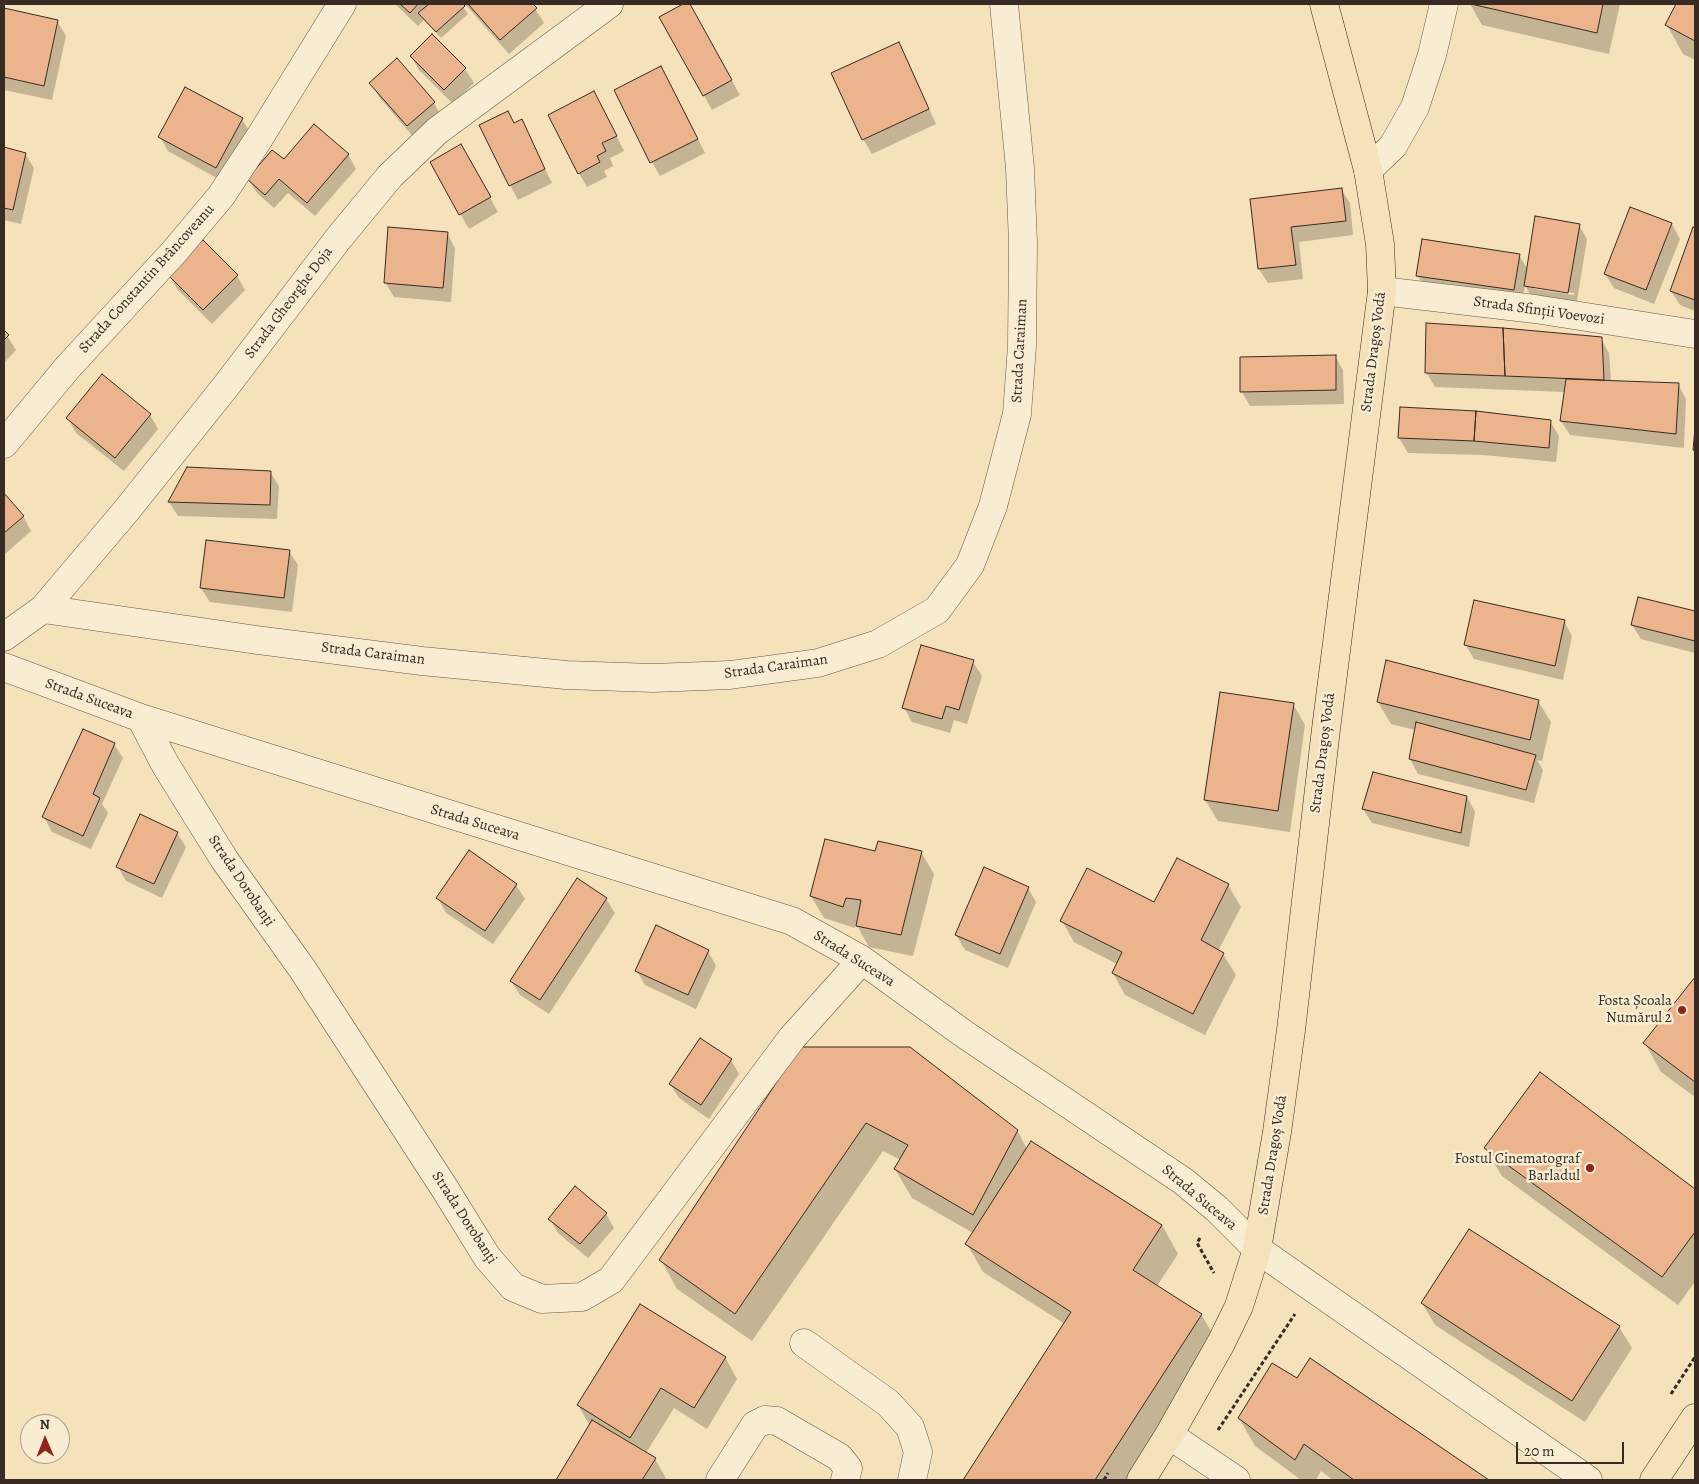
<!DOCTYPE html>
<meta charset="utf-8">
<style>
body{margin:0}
#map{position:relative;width:1699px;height:1484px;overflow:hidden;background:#f5e1ba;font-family:Alegreya,serif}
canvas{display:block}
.frame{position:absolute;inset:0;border:5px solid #372b24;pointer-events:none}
.north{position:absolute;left:20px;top:1414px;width:50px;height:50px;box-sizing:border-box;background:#f8ecd2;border:1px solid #ab9f8c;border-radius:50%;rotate:359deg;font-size:14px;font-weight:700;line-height:20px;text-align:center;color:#372b24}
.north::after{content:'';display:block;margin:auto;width:18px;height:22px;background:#8f2418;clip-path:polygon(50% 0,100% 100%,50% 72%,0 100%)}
.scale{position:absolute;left:1516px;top:1442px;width:108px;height:22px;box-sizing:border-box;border:2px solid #372b24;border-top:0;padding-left:6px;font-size:15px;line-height:18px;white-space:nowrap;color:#372b24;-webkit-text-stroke:4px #f8ecd2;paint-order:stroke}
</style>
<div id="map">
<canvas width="1699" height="1484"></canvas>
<div class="frame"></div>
<div class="north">N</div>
<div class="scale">20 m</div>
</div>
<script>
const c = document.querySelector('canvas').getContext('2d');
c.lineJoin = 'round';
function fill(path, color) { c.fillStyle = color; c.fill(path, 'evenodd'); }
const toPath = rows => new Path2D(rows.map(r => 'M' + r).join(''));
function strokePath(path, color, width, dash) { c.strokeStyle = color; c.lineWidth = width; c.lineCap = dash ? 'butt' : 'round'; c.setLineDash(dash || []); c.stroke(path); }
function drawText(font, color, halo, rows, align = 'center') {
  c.font = font + ' Alegreya,serif'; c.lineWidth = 5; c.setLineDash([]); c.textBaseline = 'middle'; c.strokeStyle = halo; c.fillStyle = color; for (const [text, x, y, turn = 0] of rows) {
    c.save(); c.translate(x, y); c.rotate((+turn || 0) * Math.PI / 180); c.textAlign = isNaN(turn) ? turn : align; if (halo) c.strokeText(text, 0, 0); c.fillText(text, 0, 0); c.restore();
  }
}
const shadow = toPath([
 [395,4,461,4,468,14,441,38,424,20,418,26],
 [465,4,532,4,544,23,509,54],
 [685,4,689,4,740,95,712,110,661,17],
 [1470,4,1620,4,1609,54,1482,25],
 [1678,4,1695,4,1695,60,1683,54,1667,25],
 [4,9,57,21,66,36,52,100,4,90],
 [898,44,906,58,936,124,872,154,863,139],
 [411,56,465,69,474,83,453,104,419,70],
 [669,82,705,153,660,176,652,162],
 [371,83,434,103,442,117,416,140,379,97],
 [186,89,242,119,251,134,224,182,168,151,160,137],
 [602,107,624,151,610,158,613,166,604,171,607,177,587,187,579,173],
 [508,112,515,124,521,121,552,183,518,200,510,185],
 [461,146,498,212,469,229,431,163],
 [4,149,25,154,34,168,21,224,4,220],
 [348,154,356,169,315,216,288,193,274,208,257,193,248,179,284,161],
 [1341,189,1350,203,1353,235,1299,242,1303,279,1268,283,1259,269,1251,200],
 [1631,208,1672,224,1680,239,1654,304,1614,288,1605,274],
 [1579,225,1587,239,1576,307,1533,300,1525,285,1522,304,1426,290,1418,276,1519,255,1528,270],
 [1534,286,1574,293,1574,295,1534,289],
 [1694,229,1695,229,1695,311,1680,305,1671,291],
 [447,233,455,248,451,302,394,297,385,282],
 [169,275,237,276,245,290,212,324,178,290],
 [4,331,16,350,4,363],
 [1601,339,1609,353,1611,381,1678,384,1686,399,1684,448,1570,435,1561,421,1565,392,1435,387,1426,372],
 [1335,356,1343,370,1344,404,1250,406,1242,392],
 [1401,409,1550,421,1559,436,1556,462,1483,455,1408,453,1399,438],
 [150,415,158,429,124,471,76,433,68,418],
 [270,472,279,486,277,519,178,516,169,502],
 [4,495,23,516,31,531,4,555],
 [289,551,298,565,292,612,210,602,201,588],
 [1639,598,1695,612,1695,653,1641,639,1632,625],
 [1564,621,1572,636,1563,680,1474,659,1465,644],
 [973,662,982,676,967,724,954,720,950,733,912,722,904,708],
 [1538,701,1551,722,1542,761,1537,760,1543,770,1534,803,1418,774,1410,759,1415,730,1391,724,1378,702],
 [1293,704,1305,725,1290,832,1218,821,1205,800],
 [114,744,123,758,102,804,108,813,91,849,52,832,44,817],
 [1467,797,1475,812,1469,847,1372,823,1363,809],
 [177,833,186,847,162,898,126,881,118,867],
 [876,852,921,852,934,874,913,956,869,947,856,924,855,928,824,918,811,896],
 [516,885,525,899,493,944,446,913,438,898],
 [1228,885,1241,907,1218,951,1223,954,1236,975,1205,1035,1125,995,1113,973,1117,964,1074,942,1062,921,1155,904],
 [1028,888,1036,902,1008,968,965,950,956,935],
 [606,899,615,913,549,1014,520,995,511,981],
 [708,951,716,966,696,1009,645,985,637,971],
 [1695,979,1695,1097,1661,1072,1645,1043],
 [801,1049,1017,1130,1027,1149,1162,1225,1178,1254,1157,1286,1201,1314,1218,1343,1129,1480,964,1480,1065,1324,983,1272,967,1244,973,1233,912,1198,895,1169,901,1160,883,1151,752,1341,677,1289,661,1260],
 [731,1060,739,1074,709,1119,679,1098,670,1084],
 [1541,1074,1695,1190,1695,1282,1678,1305,1502,1176,1485,1148],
 [606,1214,614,1228,588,1258,558,1233,550,1219],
 [1422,1303,1619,1327,1632,1348,1585,1422,1435,1325],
 [725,1357,737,1379,707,1429,674,1408,646,1453,655,1459,667,1480,557,1480,590,1426,578,1405],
 [1310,1359,1487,1480,1333,1480,1321,1471,1316,1480,1301,1480,1255,1446,1239,1418,1297,1379]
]);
const building = toPath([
 [400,4,418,4,410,13,400,4],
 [429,4,463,4,465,6,436,32,418,13,429,4],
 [468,4,533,4,537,8,500,40,468,4],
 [683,4,690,4,732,80,703,96,659,17,683,4],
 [1471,4,1603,4,1597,33,1471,4],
 [1676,4,1695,4,1695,41,1665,25,1676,4],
 [4,8,58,20,44,86,4,77,4,8],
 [432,34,466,68,444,90,410,56,432,34],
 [899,42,929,109,862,140,831,73,899,42],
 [397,58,435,102,407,126,369,83,397,58],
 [661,66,698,139,650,163,614,90,661,66],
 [185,87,243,118,216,168,158,137,185,87],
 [594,91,617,136,602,143,606,151,597,156,600,162,578,174,548,115,594,91],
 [508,111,514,123,522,119,545,169,509,186,479,125,508,111],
 [314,124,349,154,307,203,279,179,265,195,247,179,272,150,284,159,314,124],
 [461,144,491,197,459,215,430,162,461,144],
 [4,147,26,153,13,210,4,208,4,147],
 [1342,188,1346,221,1291,227,1296,265,1258,269,1250,199,1342,188],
 [1630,207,1672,223,1646,290,1604,274,1630,207],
 [1535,216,1580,224,1568,293,1524,286,1535,216],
 [388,227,448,232,443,288,384,283,388,227],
 [1693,227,1695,228,1695,300,1670,291,1693,227],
 [1422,239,1520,254,1514,290,1416,276,1422,239],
 [203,240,238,275,203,310,168,275,203,240],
 [1426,323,1503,328,1505,376,1425,373,1426,323],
 [1503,328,1602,337,1604,380,1505,376,1503,328],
 [4,330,9,335,4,340,4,330],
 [1336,355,1336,390,1240,392,1240,357,1336,355],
 [102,374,151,414,115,458,66,418,102,374],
 [1566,379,1679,383,1676,434,1560,421,1566,379],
 [1400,407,1476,411,1474,441,1398,438,1400,407],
 [1476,411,1551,420,1549,448,1474,441,1476,411],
 [1695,428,1695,451,1693,450,1695,428],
 [187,467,271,471,270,505,168,502,187,467],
 [4,493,24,516,4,533,4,493],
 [206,540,290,550,284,598,200,588,206,540],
 [1638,597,1695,611,1695,641,1631,625,1638,597],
 [1474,600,1565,620,1555,666,1464,645,1474,600],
 [921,645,974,660,959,710,946,706,942,719,902,708,921,645],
 [1386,660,1539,700,1530,740,1377,702,1386,660],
 [1220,692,1294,703,1278,811,1204,800,1220,692],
 [1416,722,1536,755,1526,790,1409,759,1416,722],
 [83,729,115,743,93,794,100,798,83,836,42,817,83,729],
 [1373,772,1467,796,1461,833,1362,809,1373,772],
 [140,814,178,832,154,884,116,867,140,814],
 [825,839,875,851,878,841,922,851,901,935,856,926,861,900,846,898,843,907,810,896,825,839],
 [469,850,517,884,485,931,436,898,469,850],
 [1177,858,1229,884,1201,940,1224,953,1193,1014,1112,973,1122,952,1060,921,1087,868,1154,902,1177,858],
 [984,867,1029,887,1000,954,955,935,984,867],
 [577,878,607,898,540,1000,510,981,577,878],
 [656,925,709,950,688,995,635,971,656,925],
 [1695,977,1695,1082,1643,1043,1695,977],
 [700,1038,732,1059,701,1105,669,1084,700,1038],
 [800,1047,910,1047,1018,1130,973,1215,894,1169,908,1145,866,1123,735,1314,659,1260,800,1047],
 [1540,1072,1695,1189,1695,1232,1662,1277,1484,1148,1540,1072],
 [1031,1141,1162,1225,1133,1270,1202,1314,1095,1480,963,1480,1071,1312,965,1244,1031,1141],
 [575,1186,607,1213,580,1244,548,1219,575,1186],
 [1469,1229,1620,1326,1572,1401,1421,1303,1469,1229],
 [640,1304,726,1357,694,1408,661,1388,630,1438,577,1405,640,1304],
 [1310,1358,1489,1480,1354,1480,1304,1444,1295,1460,1238,1418,1272,1363,1297,1378,1310,1358],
 [592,1420,656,1458,642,1480,556,1480,592,1420]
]);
const path = toPath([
 [1200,1238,1197,1243,1214,1273],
 [1671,1394,1695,1357],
 [1218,1430,1295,1314],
 [1104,1480,1108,1473]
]);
const minor = toPath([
 [1368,170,1393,146,1415,107,1432,55,1444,4],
 [1382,291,1535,309,1695,334],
 [4,444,68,367,174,252,221,196,258,140,342,4],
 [43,609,257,640,422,661,566,675,653,678,730,675,818,663,878,644,937,610,970,565,993,506,1017,414,1022,346,1023,243,1020,168,1004,4],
 [4,637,43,609,126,511,226,386,338,239,390,176,437,131,609,4],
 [4,667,141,718,792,921,862,960,964,1034,1183,1181,1217,1209,1257,1249,1588,1480],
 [141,718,165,764,224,859,303,970,445,1189,487,1257,513,1287,542,1299,582,1297,611,1280,792,1038,862,960],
 [804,1343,888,1403,910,1427,918,1452,912,1480],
 [1169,1435,1236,1480],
 [720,1480,755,1425,765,1420,777,1421,839,1457,848,1468,845,1480]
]);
const major = toPath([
 [1141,1480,1169,1435,1221,1343,1239,1306,1257,1249,1277,1132,1291,1030,1326,729,1382,291,1380,244,1368,170,1324,4],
 [1654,1480,1695,1418]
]);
const markers = [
 [1682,1010,5,"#8f2418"],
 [1590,1168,5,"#8f2418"]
];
const streetNames = [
 ["Strada Constantin Brâncoveanu",147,279,-48],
 ["Strada Gheorghe Doja",289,303,-53],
 ["Strada Sfinții Voevozi",1539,311,8],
 ["Strada Caraiman",1020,351,-87],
 ["Strada Dragoș Vodă",1374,352,-83],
 ["Strada Caraiman",373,654,7],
 ["Strada Caraiman",776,667,-8],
 ["Strada Suceava",89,699,20],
 ["Strada Dragoș Vodă",1323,753,-83],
 ["Strada Suceava",475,823,17],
 ["Strada Dorobanți",241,881,56],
 ["Strada Suceava",854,959,32],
 ["Strada Dragoș Vodă",1273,1155,-81],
 ["Strada Suceava",1199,1198,40],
 ["Strada Dorobanți",464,1218,57]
];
const poiNames = [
 ["Fosta Școala",1672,1001],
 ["Numărul 2",1672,1018],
 ["Fostul Cinematograf",1580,1159],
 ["Barladul",1580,1176]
];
fill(shadow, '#0003');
fill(building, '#ebb48d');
strokePath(building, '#372b24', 1);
strokePath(minor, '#66584a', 29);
strokePath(major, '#372b24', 29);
strokePath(path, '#372b24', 3, [4, 2.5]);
strokePath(minor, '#f8ecd2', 28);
strokePath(major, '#f5e1ba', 28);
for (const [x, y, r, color] of markers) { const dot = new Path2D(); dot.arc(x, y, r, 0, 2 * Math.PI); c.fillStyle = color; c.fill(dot); strokePath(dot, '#f8ecd2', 2); }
drawText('15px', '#372b24', '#f8ecd2', streetNames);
drawText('15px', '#372b24', '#f8ecd2', poiNames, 'right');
</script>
